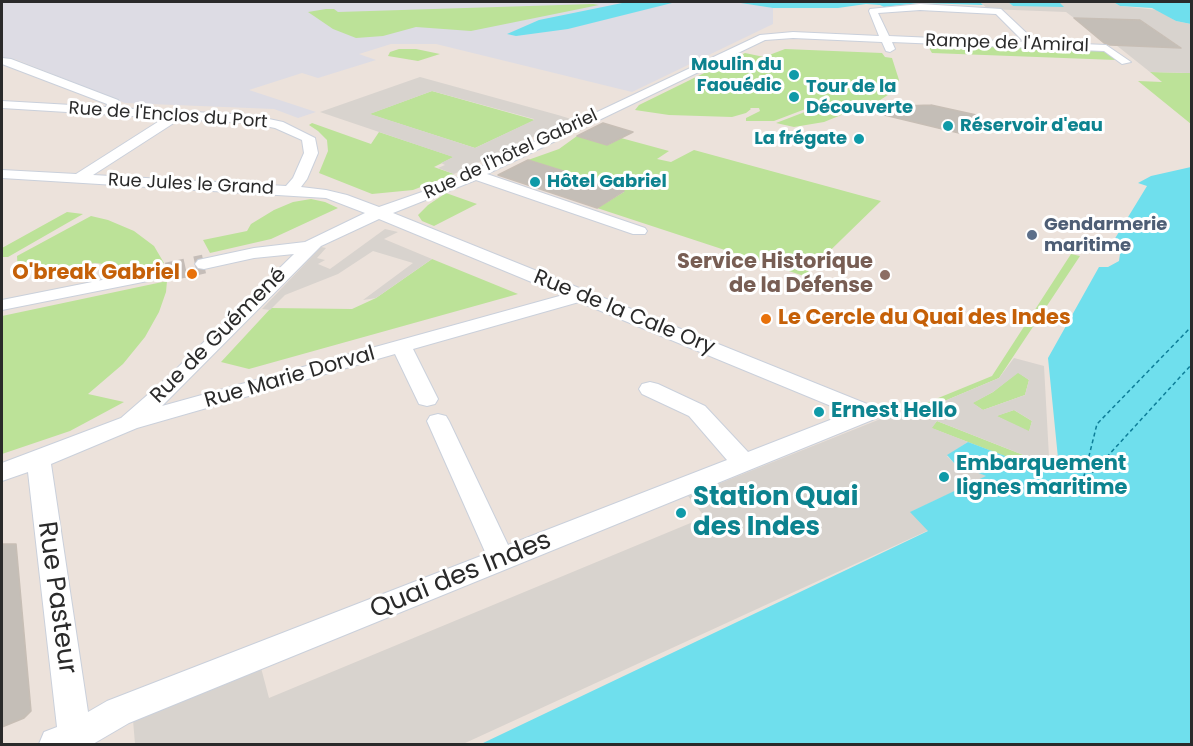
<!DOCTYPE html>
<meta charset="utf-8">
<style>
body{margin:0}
#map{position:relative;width:1193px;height:746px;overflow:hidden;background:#ece2db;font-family:Poppins,sans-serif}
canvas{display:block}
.frame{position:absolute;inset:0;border:3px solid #2a2a2a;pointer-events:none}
</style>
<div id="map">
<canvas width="1193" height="746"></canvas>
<div class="frame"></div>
</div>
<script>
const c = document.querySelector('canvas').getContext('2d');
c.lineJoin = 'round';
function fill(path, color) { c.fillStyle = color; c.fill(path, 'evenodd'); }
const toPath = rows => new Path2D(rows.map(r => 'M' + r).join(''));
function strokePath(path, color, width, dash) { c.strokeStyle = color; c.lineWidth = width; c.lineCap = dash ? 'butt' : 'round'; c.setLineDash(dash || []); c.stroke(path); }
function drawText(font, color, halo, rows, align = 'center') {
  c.font = font + ' Poppins,sans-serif'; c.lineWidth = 6; c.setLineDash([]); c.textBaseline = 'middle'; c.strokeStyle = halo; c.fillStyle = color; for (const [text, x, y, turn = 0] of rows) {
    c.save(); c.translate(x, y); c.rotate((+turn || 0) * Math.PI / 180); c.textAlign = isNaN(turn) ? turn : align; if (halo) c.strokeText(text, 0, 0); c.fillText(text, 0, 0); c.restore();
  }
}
const industrial = toPath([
 [2,2,734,2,773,8,773,24,632,92,436,44,391,44,359,54,376,60,318,78,302,73,249,90,316,112,298,118,274,109,125,103,15,59,2,58]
]);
const green = toPath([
 [593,4,599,5,471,31,416,27,383,36,356,38,333,29,308,12,326,9,334,9,338,12],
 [926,43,1104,50,1116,60,932,53],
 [399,49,416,49,440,54,418,61,388,56,390,52],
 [785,49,882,53,885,57,892,58,899,80,894,91,874,104,861,100,824,105,808,108,774,121,746,121,746,118,760,111,759,108,750,108,751,109,746,113,732,117,669,115,635,110,639,105,745,53,764,57],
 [1150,72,1191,73,1191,124,1138,81,1162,82],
 [432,91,535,120,475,148,369,114],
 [858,103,866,105,824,122,794,127,776,123,810,110],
 [312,123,371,144,379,132,454,157,434,167,454,174,413,190,372,194,319,173,328,151,327,140,318,131,309,125],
 [577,136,608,145,621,138,669,151,657,159,671,162,694,150,881,201,804,276,597,208,624,192,528,160,559,149],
 [446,193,477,204,434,226,422,221,418,215,428,205],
 [311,199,325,202,338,208,271,239,210,253,203,240,247,231,251,224,274,210,293,202],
 [67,212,83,214,8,257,2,257,2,248],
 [91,216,108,220,134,231,154,246,164,263,124,272,110,265,95,263,18,271,17,256],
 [1071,254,1080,256,999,378,916,413,909,410,992,376],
 [432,259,518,294,249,369,221,362,271,308,352,309,376,298],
 [167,281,166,292,159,312,145,337,123,364,88,394,124,402,70,431,2,454,2,316],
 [1018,372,1029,380,1025,395,983,410,972,403,993,392],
 [1014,410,1032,421,1029,432,996,416],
 [937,421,1041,462,1039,469,931,428]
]);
const plaza = toPath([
 [980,2,1008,2,1013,6,1068,2,1115,3,1120,6,1158,10,1176,21,1191,24,1191,73,1150,72,1116,45,1180,47,1140,20,1074,18,1066,12,988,9],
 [420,77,558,115,571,119,454,174,438,168,445,165,441,163,453,157,320,112],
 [432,91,534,119,534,120,475,148,370,114],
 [385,229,398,232,384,239,432,259,376,298,363,300,413,263,373,251,338,274,285,295,270,310,262,309,321,247,326,248,317,258,325,260,318,264,330,269],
 [1014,358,1044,366,1049,457,1044,463,937,421,932,428,968,442,947,456,954,463,987,476,911,512,929,530,463,744,135,744,133,720,260,664,269,698,705,517,688,496,893,414,900,416,911,411,916,413,999,378],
 [1018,373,1029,380,1025,395,983,410,973,403,993,392],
 [1014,410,1032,421,1029,431,997,416]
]);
const water = toPath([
 [627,2,676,2,568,29,516,36,507,34,539,20],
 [734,2,980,2,983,5,920,3,884,7,880,5,866,4,838,8,773,8],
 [1008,2,1191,2,1191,24,1176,21,1152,8,1120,6,1115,3,1060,3,1064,7,1013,6],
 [1191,167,1191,744,481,744,928,531,910,512,986,476,954,463,947,455,968,442,1045,471,1058,458,1048,358,1099,267,1108,267,1119,261,1120,254,1111,245,1147,186,1138,183,1151,176]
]);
const ferry = toPath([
 [1083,483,1192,364],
 [1082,484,1097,424,1192,326]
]);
const building = toPath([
 [1074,18,1140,20,1181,48,1110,45,1104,43,1074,18],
 [931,105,981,116,959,133,876,113,877,107,931,105],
 [603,123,633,132,607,145,577,136,603,123],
 [528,160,560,170,624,191,597,208,498,175,528,160],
 [2,544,16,544,31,711,24,718,2,727,2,544]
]);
const streetTunnel = toPath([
 [167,272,204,264]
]);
const street = toPath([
 [920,4,1001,9,1036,42,1106,45,1131,62,1122,64,1104,51,892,42,895,49,890,52,886,51,882,42,793,38,765,40,487,174,645,228,647,231,645,234,633,234,476,180,393,213,877,408,880,413,877,418,129,723,93,744,39,744,44,732,57,727,28,472,2,481,2,463,121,418,167,378,294,254,254,258,204,269,198,268,195,264,198,260,254,248,305,242,365,213,326,198,2,178,2,170,76,174,164,118,2,108,2,101,106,107,107,104,2,64,2,58,11,59,118,100,120,103,117,108,250,115,283,122,315,138,318,153,307,179,301,187,326,190,347,195,379,207,445,184,760,35,793,32,879,36,869,11,870,9,920,4],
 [920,10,996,14,1024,42,889,36,878,13,920,10],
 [180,119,250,123,275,128,302,140,304,153,293,178,286,186,93,175,180,119],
 [379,219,563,295,162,406,321,246,379,219],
 [579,302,848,413,748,452,705,406,658,384,650,382,642,384,639,389,642,394,689,416,727,460,508,545,449,421,446,416,438,414,430,416,427,421,486,554,107,701,88,712,51,464,137,428,395,354,419,404,427,406,435,404,438,399,413,349,579,302],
 [167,267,173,268,176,272,173,276,2,310,2,300,167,267]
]);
const markers = [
 [794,75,6,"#0f9aa8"],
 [794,97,6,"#0f9aa8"],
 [948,126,6,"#0f9aa8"],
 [859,139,6,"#0f9aa8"],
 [535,182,6,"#0f9aa8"],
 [1032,235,6,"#5c6f8a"],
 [192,274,6,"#e8710a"],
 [885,275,6,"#8d6e63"],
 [766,319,6,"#e8710a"],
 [819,412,6,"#0f9aa8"],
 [944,477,6,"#0f9aa8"],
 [681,513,6,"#0f9aa8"]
];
const farStreetnames = [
 ["Rampe de l'Amiral",1007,44,2],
 ["Rue de l'Enclos du Port",168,116,4],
 ["Rue de l'hôtel Gabriel",511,155,-25],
 ["Rue Jules le Grand",191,185,3]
];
const farCulturenames = [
 ["Moulin du",782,65,"right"],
 ["Faouédic",782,86,"right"],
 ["Tour de la",806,87],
 ["Découverte",806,108],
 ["Réservoir d'eau",960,126],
 ["La frégate",847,139,"right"],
 ["Hôtel Gabriel",547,182]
];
const farServicenames = [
 ["Gendarmerie",1044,225],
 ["maritime",1044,246]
];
const educationNames = [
 ["Service Historique",873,263],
 ["de la Défense",873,287]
];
const foodNames = [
 ["O'break Gabriel",180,274],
 ["Le Cercle du Quai des Indes",778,319,"left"]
];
const streetNames = [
 ["Rue de la Cale Ory",624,313,22],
 ["Rue de Guémené",219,336,-45],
 ["Rue Marie Dorval",290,378,-16]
];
const cultureNames = [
 ["Ernest Hello",831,412],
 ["Embarquement",956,465],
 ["lignes maritime",956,489]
];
const nearCulturenames = [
 ["Station Quai",693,498],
 ["des Indes",693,528]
];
const nearStreetnames = [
 ["Quai des Indes",461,576,-22],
 ["Rue Pasteur",56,598,82]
];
fill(industrial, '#dddce4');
fill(green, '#bce298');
fill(plaza, '#d8d3ce');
fill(water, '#6fdfed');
strokePath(ferry, '#0e7e99', 1.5, [4, 3]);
fill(building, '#c4beb7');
strokePath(building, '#c7beb5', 1.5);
strokePath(streetTunnel, '#c5bdb8', 19, [19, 10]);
strokePath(street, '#cad0db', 2);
fill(street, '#fff');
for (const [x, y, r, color] of markers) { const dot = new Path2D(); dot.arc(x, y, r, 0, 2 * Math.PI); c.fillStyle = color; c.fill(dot); strokePath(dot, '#fff', 2); }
drawText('18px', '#2a2a2a', '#fff', farStreetnames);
drawText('bold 18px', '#0d838f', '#fff', farCulturenames, 'left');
drawText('bold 18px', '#4e5e75', '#fff', farServicenames, 'left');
drawText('bold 21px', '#785e54', '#fff', educationNames, 'right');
drawText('bold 21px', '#c56008', '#fff', foodNames, 'right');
drawText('21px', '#2a2a2a', '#fff', streetNames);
drawText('bold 21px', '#0d838f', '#fff', cultureNames, 'left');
drawText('bold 26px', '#0d838f', '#fff', nearCulturenames, 'left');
drawText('26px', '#2a2a2a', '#fff', nearStreetnames);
</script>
